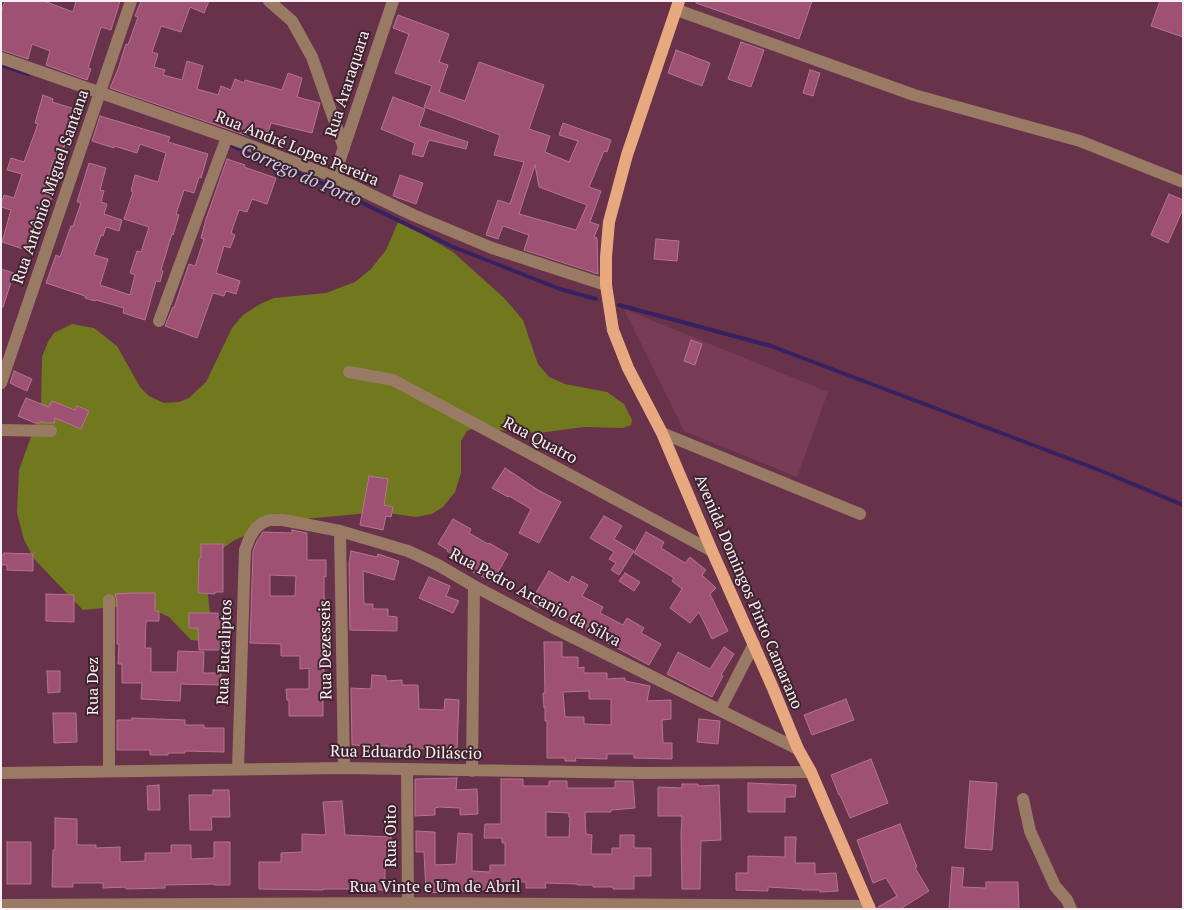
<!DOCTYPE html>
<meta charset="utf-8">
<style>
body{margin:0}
#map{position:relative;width:1184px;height:910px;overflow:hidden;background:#68324a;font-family:"PT Serif",serif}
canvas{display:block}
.frame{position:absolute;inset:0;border:2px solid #fceef3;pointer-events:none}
</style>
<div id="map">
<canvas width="1184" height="910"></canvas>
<div class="frame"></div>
</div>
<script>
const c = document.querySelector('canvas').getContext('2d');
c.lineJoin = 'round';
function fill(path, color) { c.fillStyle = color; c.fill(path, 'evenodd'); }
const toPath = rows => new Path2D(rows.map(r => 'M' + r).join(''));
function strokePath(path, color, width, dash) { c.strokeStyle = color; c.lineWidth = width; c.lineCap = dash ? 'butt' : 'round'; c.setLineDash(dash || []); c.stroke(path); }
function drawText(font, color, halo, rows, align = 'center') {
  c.font = font + ' "PT Serif",serif'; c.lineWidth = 4; c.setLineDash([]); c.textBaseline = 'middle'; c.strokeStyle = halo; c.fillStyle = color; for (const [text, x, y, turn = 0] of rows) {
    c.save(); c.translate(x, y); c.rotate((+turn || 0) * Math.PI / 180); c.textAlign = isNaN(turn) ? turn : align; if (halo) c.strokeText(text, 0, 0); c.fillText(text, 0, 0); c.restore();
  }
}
const built = toPath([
 [624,309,828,392,797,477,684,431]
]);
const forest = toPath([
 [399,220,453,252,504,298,523,320,538,364,549,377,565,384,607,392,624,404,632,420,631,425,623,428,584,427,539,433,474,428,467,431,461,441,461,473,455,492,443,507,432,514,416,517,381,512,293,520,261,528,233,541,216,553,206,579,211,621,199,641,191,640,169,617,152,609,124,606,83,610,35,560,24,540,17,513,19,470,41,409,42,357,48,342,54,333,72,324,94,328,117,346,140,387,149,396,164,403,179,402,189,398,206,382,232,328,243,315,260,304,274,298,326,293,355,282,371,269,386,250]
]);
const stream = toPath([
 [1,65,28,74],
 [228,144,315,180,451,246,560,289,596,299],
 [619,305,771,346,1099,470,1183,505]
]);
const building = toPath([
 [5,1,44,1,73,12,76,1,120,1,111,30,101,27,88,68,91,69,87,80,46,65,50,51,32,44,28,59,1,50,1,12,5,1],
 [141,1,209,1,204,13,190,7,181,32,161,26,152,52,158,54,154,67,165,70,163,75,182,80,187,61,203,66,197,89,218,95,221,86,231,90,235,79,244,83,245,80,282,90,288,73,302,78,297,97,320,103,312,133,271,123,265,142,110,88,118,69,126,44,128,45,138,17,135,16,141,1],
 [696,1,812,1,799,39,696,3,696,1],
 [1160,1,1183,1,1183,37,1151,26,1160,1],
 [398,15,449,34,439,62,448,65,439,92,465,101,479,62,544,85,529,129,550,136,545,152,569,162,578,141,559,135,563,123,611,140,607,152,604,151,589,187,601,191,590,222,599,225,594,237,597,238,598,274,524,250,529,235,503,226,498,239,486,235,498,200,510,204,524,162,494,155,500,135,424,107,432,86,395,73,409,34,393,28,398,15],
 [535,165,539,187,587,205,576,230,519,214,535,165],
 [741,42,764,50,751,87,728,79,741,42],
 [676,50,710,63,702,86,668,73,676,50],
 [810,70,820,73,813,96,803,93,810,70],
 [43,95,53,99,52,102,75,109,63,151,64,151,60,164,53,161,46,185,55,188,51,200,47,199,36,233,32,232,26,250,2,242,11,210,1,207,1,205,4,195,14,198,22,174,7,170,11,158,24,162,38,124,35,123,43,95],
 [393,97,425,109,419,126,468,142,466,149,429,140,423,157,412,154,415,143,381,129,393,97],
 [100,116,170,137,168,142,208,154,201,178,199,177,194,193,184,190,176,214,179,215,173,235,172,234,161,270,163,271,160,282,156,281,145,320,123,313,124,308,96,300,95,301,85,298,85,296,46,283,56,255,60,257,71,226,73,226,81,203,77,202,89,163,106,168,100,190,104,191,101,202,107,204,104,214,122,220,119,231,106,227,103,236,101,235,94,255,108,259,100,285,130,295,135,275,130,273,137,251,141,252,149,227,124,219,133,192,131,191,135,175,158,182,166,153,140,144,137,153,114,146,114,148,92,141,100,116],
 [227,159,245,165,244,167,276,178,267,204,252,199,247,212,239,210,231,233,235,235,230,248,224,246,216,273,240,281,236,294,226,291,224,296,213,293,197,338,165,326,173,307,174,308,189,264,195,266,204,239,201,238,206,219,227,159],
 [400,175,423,183,416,204,393,196,400,175],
 [1169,194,1183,200,1183,209,1168,243,1151,235,1169,194],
 [656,239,679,241,677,261,654,259,656,239],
 [1,269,14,273,3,307,1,307,1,269],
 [691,340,702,344,695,365,684,361,691,340],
 [14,371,32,379,27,391,10,383,14,371],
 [26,398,49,407,52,401,75,410,77,406,89,411,81,429,55,418,54,423,45,423,41,421,40,423,35,423,18,416,26,398],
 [505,468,538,490,561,502,539,543,519,533,531,509,509,496,508,497,492,488,505,468],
 [369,476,388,479,384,505,393,507,391,517,386,516,383,530,360,525,369,476],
 [604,516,622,526,614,539,634,551,619,575,611,570,616,563,609,559,614,552,590,538,604,516],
 [453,519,471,529,469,533,488,544,489,543,508,554,493,582,473,572,475,568,447,551,448,550,438,544,453,519],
 [292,530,307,533,307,560,326,560,326,577,324,576,324,598,325,598,325,639,324,639,324,686,323,686,323,716,289,716,289,700,287,700,286,689,309,689,309,668,300,669,300,656,281,656,281,644,250,643,253,551,257,541,263,532,292,533,292,530],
 [270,575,296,576,295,596,270,596,270,575],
 [646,532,664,542,661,548,685,563,690,557,706,570,702,575,716,588,710,594,728,631,712,639,699,612,690,623,670,608,682,589,672,581,674,578,634,553,646,532],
 [201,544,223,544,223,592,215,592,215,594,198,593,199,558,201,558,201,544],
 [351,551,377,557,378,554,399,561,394,580,363,571,364,604,373,604,373,609,388,609,388,616,397,617,397,631,350,630,349,563,351,551],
 [4,553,33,554,33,571,7,570,7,565,1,565,1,555,4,555,4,553],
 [549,571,569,583,572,576,588,585,582,596,603,607,600,613,623,625,627,618,644,628,641,633,661,644,649,665,591,634,591,633,541,605,539,608,530,603,549,571],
 [625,573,640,582,634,591,619,581,625,573],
 [429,577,450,586,446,596,459,601,453,613,419,598,429,577],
 [132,593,155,593,155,611,159,611,159,621,146,621,145,648,151,648,151,672,177,672,178,651,204,652,203,673,221,673,220,685,181,684,180,701,141,699,142,683,122,683,122,664,118,664,119,644,117,644,117,600,115,594,132,593],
 [46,594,74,595,74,622,46,621,46,594],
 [189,613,218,613,218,619,223,619,223,650,199,650,198,628,189,628,189,613],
 [544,642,562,642,562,657,578,657,578,668,584,667,584,673,607,673,607,679,625,678,625,681,650,686,647,701,671,700,671,719,662,720,663,743,672,743,672,759,634,758,634,754,607,754,607,759,575,758,576,761,565,761,565,758,547,758,547,721,545,721,545,707,544,708,543,693,545,693,544,642],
 [589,691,589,699,611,699,611,725,584,724,584,717,565,717,563,692,589,691],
 [724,647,734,654,721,675,723,676,712,697,667,674,678,652,710,669,724,647],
 [47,671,60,671,60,692,48,693,47,671],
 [372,675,386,676,386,681,402,680,402,685,418,685,419,709,444,710,445,699,459,700,457,750,405,748,405,755,388,755,388,746,352,745,351,688,371,689,372,675],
 [846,699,854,720,812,735,804,715,846,699],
 [53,713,76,713,77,742,54,743,53,713],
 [132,718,185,720,185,725,204,725,204,728,224,728,224,752,185,751,185,753,168,753,168,755,150,755,150,750,117,750,117,720,132,720,132,718],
 [699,719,720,721,718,744,697,742,699,719],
 [871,759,888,803,850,818,840,795,839,795,831,775,871,759],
 [457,778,456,790,477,789,478,814,460,815,460,808,439,807,435,808,435,815,415,816,415,779,457,778],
 [501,779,523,779,523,786,549,786,549,781,567,781,567,788,615,788,615,781,633,781,635,808,611,810,611,812,585,812,586,834,592,835,591,854,612,854,612,848,620,848,620,835,634,835,634,848,651,848,651,876,634,876,634,889,613,889,613,887,593,887,593,885,577,885,577,884,545,883,546,888,526,888,526,882,503,881,503,889,426,893,424,852,416,852,416,831,435,832,435,865,456,864,458,833,472,834,472,871,490,872,490,865,505,865,505,843,502,843,502,838,484,838,485,824,501,824,501,779],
 [546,812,569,813,569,817,570,817,569,837,546,837,546,812],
 [970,781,997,783,992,850,965,848,970,781],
 [748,783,796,785,795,797,785,797,785,812,748,812,748,783],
 [682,784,698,784,698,786,719,785,721,840,701,841,700,889,682,889,681,836,682,816,658,816,658,787,682,788,682,784],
 [159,785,160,810,148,810,147,786,159,785],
 [213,790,229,790,230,817,211,817,212,830,190,830,189,795,213,795,213,790],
 [342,801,345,835,391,837,391,860,385,860,385,890,368,890,368,889,323,889,323,890,259,889,259,862,281,862,281,853,302,852,302,834,326,835,323,802,342,801],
 [55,818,77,819,77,845,96,845,96,848,120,847,120,862,145,861,145,853,171,853,171,845,191,845,191,859,214,858,214,842,230,842,230,885,214,885,214,884,165,885,165,888,126,889,126,887,103,888,103,883,73,883,73,887,52,887,53,850,55,850,55,818],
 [900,824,917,867,915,868,929,891,900,909,878,909,878,907,897,896,886,878,873,883,857,840,900,824],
 [785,837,796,837,795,863,815,863,815,874,836,873,838,891,820,892,819,890,802,890,802,889,768,887,768,891,736,890,736,873,748,873,748,856,785,857,785,837],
 [7,842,31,842,31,884,7,884,7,842],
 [952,867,964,868,962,887,986,888,986,882,1018,882,1019,909,949,909,952,867]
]);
const minor = toPath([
 [269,1,292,21,312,57,344,148],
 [677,10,914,95,1080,141,1183,182],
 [1,58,227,137,334,177,413,215,492,248,606,285],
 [334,177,393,1],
 [159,321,227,137],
 [349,372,393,380,712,551],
 [1,383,131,1],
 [1,430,51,431],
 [662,433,860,514],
 [340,531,344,768],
 [109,600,109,771],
 [720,710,754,644],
 [238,769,245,550,250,537,256,528,262,523,270,520,283,520,340,531,408,551,438,565,474,586,552,627,798,749],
 [407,770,408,903],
 [472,771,474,586],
 [1,773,344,768,641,773,811,772],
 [1023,799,1030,831,1055,886,1067,900,1071,909],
 [1,905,408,903,869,906]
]);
const major = toPath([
 [679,1,627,155,609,222,606,257,606,285,613,330,628,368,662,433,712,551,772,686,798,749,811,772,870,909]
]);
const streetNames = [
 ["Rua Araraquara",348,84,-72],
 ["Rua André Lopes Pereira",297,149,22],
 ["Rua Antônio Miguel Santana",51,187,-71],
 ["Rua Quatro",540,441,28],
 ["Avenida Domingos Pinto Camarano",748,592,67],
 ["Rua Pedro Arcanjo da Silva",535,598,28],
 ["Rua Dezesseis",326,650,-91],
 ["Rua Eucaliptos",225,652,-88],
 ["Rua Dez",93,686,-90],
 ["Rua Eduardo Diláscio",406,753,1],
 ["Rua Oito",391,836,-90],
 ["Rua Vinte e Um de Abril",435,887]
];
const waterNames = [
 ["Corrego do Porto",301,176,24]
];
fill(built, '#783c57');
fill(forest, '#71781e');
strokePath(stream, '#362163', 4);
fill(building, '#9f5173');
strokePath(building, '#b3768f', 1);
strokePath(minor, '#997a65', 12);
strokePath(major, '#e9a980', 12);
drawText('16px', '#fceef3', '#3d242e', streetNames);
drawText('italic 18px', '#cfc7f0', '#3d242e', waterNames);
</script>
